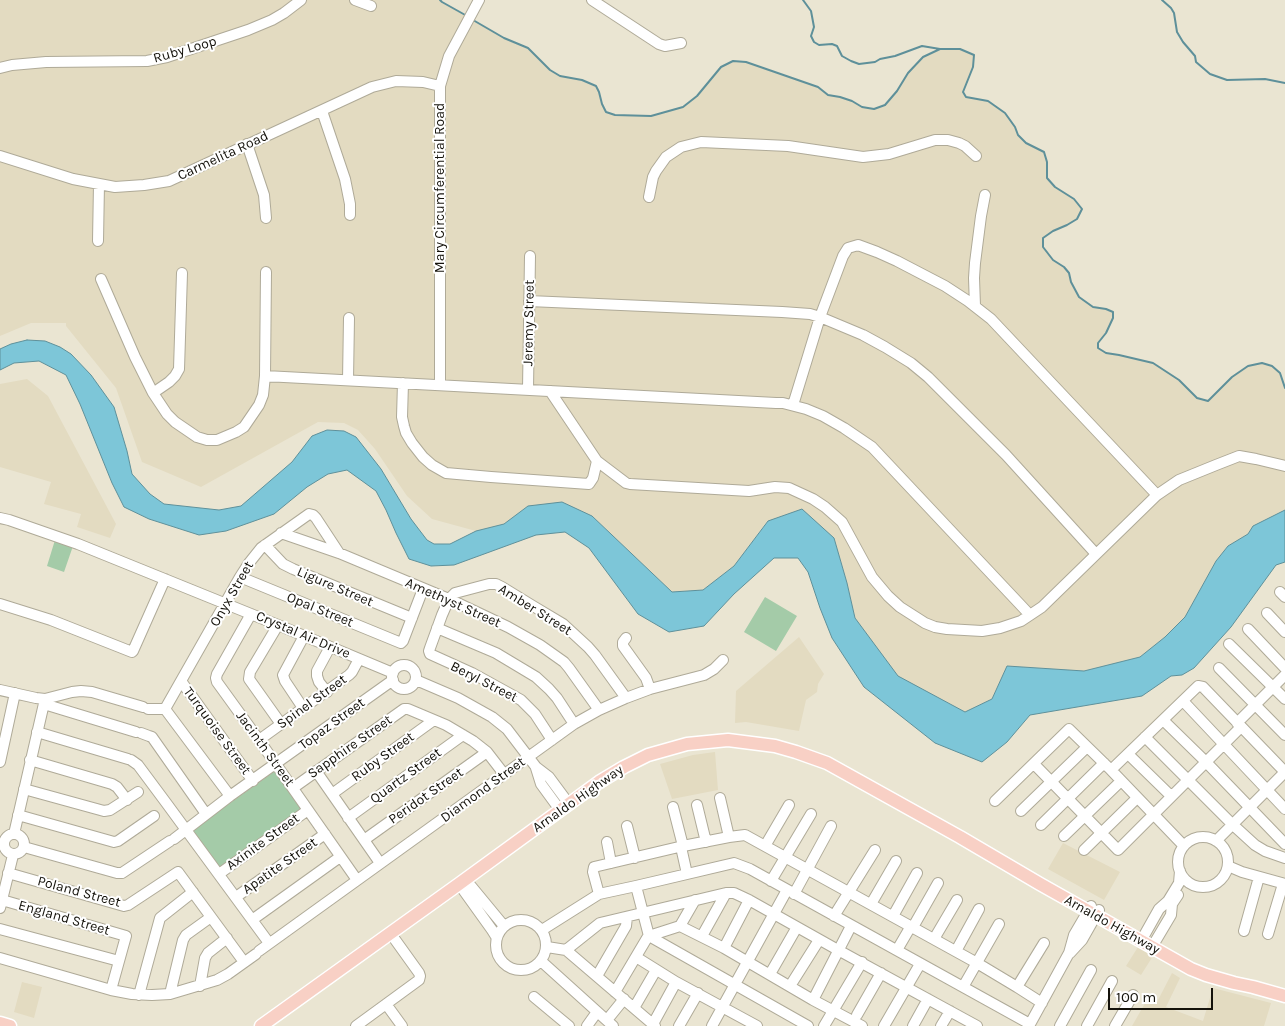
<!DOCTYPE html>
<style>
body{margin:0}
#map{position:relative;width:1285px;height:1026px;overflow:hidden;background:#eae5d2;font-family:Karla,sans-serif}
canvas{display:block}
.scale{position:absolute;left:1108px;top:988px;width:105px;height:22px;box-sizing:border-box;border:2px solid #14120b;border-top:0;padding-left:6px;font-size:15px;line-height:18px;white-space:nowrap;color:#14120b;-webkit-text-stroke:4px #fff;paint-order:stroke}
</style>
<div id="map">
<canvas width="1285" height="1026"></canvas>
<div class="scale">100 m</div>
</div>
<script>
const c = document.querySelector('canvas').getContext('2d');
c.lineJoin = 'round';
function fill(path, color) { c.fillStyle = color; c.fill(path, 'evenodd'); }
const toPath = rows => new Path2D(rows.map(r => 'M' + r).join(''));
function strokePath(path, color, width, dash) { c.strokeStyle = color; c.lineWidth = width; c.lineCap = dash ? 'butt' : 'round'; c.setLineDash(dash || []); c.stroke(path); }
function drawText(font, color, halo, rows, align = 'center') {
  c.font = font + ' Karla,sans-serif'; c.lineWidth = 4; c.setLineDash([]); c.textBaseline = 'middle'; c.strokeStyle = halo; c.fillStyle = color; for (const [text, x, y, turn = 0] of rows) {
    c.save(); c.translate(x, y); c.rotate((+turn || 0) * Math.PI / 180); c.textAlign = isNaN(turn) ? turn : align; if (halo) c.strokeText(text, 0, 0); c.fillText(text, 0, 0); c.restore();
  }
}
const built = toPath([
 [0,0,440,0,442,2,504,38,528,48,550,70,560,76,582,80,596,86,599,92,602,104,606,112,615,115,651,116,683,107,697,96,721,67,733,61,746,62,818,87,828,95,840,97,852,101,862,107,874,109,885,105,897,91,908,73,923,57,940,49,960,49,974,55,973,67,963,92,966,97,988,101,1005,113,1015,127,1018,135,1026,143,1044,152,1047,162,1047,178,1055,187,1074,199,1082,209,1077,219,1067,225,1053,231,1043,238,1043,247,1053,260,1064,267,1069,273,1071,282,1079,297,1093,307,1106,309,1113,312,1113,318,1106,333,1098,343,1098,348,1106,353,1119,355,1153,363,1179,380,1197,398,1208,401,1232,377,1248,366,1262,363,1272,366,1280,373,1285,388,1285,510,1253,526,1248,534,1228,546,1216,561,1185,617,1165,637,1140,657,1084,671,1007,666,992,699,965,712,898,677,855,618,847,583,834,538,767,521,734,566,703,590,672,592,592,516,528,506,504,524,476,531,432,519,407,496,375,449,358,430,344,423,318,422,201,487,142,462,116,388,66,326,66,323,31,323,0,336],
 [27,379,48,396,116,524,110,538,77,527,81,514,44,504,51,482,0,467,0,384],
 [799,637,824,674,818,684,817,692,806,700,799,731,746,722,735,723,736,691],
 [715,752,718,790,672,799,660,764,693,755],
 [1063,843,1120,872,1104,900,1048,869],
 [1138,947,1153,956,1141,975,1126,966],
 [1172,973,1180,978,1166,1007,1203,1021,1213,988,1271,1003,1264,1026,1132,1026,1148,998,1157,1002],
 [22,982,42,987,34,1018,14,1012]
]);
const green = toPath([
 [55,540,73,546,64,572,47,566],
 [765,597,797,616,776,651,744,632],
 [275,771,303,809,220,869,192,830]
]);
const water = toPath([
 [27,340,45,341,60,347,71,354,91,375,114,407,127,451,132,474,150,494,164,504,219,510,241,506,292,462,312,436,327,430,344,431,356,437,381,469,411,519,427,540,434,544,450,544,476,531,504,524,528,506,562,502,592,516,672,592,703,590,734,566,768,521,802,509,834,538,847,583,855,618,898,676,965,712,992,699,1007,666,1084,671,1140,657,1165,637,1185,617,1216,561,1228,546,1248,534,1253,526,1285,510,1285,562,1276,565,1231,627,1194,668,1182,675,1171,676,1142,696,1030,715,1007,742,982,762,935,743,864,687,832,638,820,608,808,572,798,558,774,558,734,594,704,626,669,632,638,614,589,548,565,532,536,535,454,565,431,566,409,559,396,533,386,510,376,491,347,470,328,474,307,487,274,514,226,531,199,535,149,519,124,507,112,483,80,404,66,375,39,361,14,363,0,370,0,349,11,344,27,340]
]);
const stream = toPath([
 [440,0,442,2,467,16],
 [803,0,811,11,814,27,811,36,814,42,819,45,832,44,837,46,842,56,851,61,859,64,875,62,880,59,895,56,922,46,940,49,960,49,974,55,973,67,963,92,966,97,988,101,1005,113,1015,127,1018,135,1026,143,1044,152,1047,162,1047,178,1055,187,1074,199,1082,209,1077,219,1067,225,1053,231,1043,238,1043,247,1053,260,1064,267,1069,273,1071,282,1079,297,1093,307,1106,309,1113,312,1113,318,1106,333,1098,343,1098,348,1106,353,1119,355,1153,363,1179,380,1197,398,1208,401,1232,377,1248,366,1262,363,1272,366,1280,373,1285,388],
 [1162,0,1171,8,1174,13,1177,32,1183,42,1195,56,1196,62,1210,74,1227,80,1265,79,1285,83],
 [473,20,504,38,528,48,550,70,560,76,582,80,596,86,599,92,602,104,606,112,615,115,651,116,683,107,697,96,721,67,733,61,746,62,818,87,828,95,840,97,852,101,862,107,874,109,885,105,897,91,908,73,923,57,940,49]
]);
const minor = toPath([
 [355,0,371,6],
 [592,0,659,44,665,46,681,43],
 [0,68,12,65,46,62,147,61,167,57,248,30,272,20,284,13,301,0],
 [322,111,345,179,350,204,350,215],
 [247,144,264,195,266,218],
 [0,156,73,179,115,187,144,185,169,181,372,87,396,81,423,82,440,86],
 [649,197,653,177,656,171,666,157,681,147,701,142,788,146,863,157,889,154,935,140,948,140,959,143,965,146,976,156],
 [98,241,99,184],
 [101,279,135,357,153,393,167,414,175,422,197,437,207,440,217,440,236,432,244,427,259,405,263,395,265,376,266,272],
 [529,301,782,312,810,314,820,317,863,335,885,347,911,363,928,377,1006,455,1096,554],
 [975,306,974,278,975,263,981,216,985,195],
 [265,376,776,403,783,403,806,409,823,416,844,428,872,447,1030,615],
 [348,380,349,318],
 [403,383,402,417,404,426,406,433,412,443,423,457,432,465,446,473,491,477,589,484,593,478,597,461],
 [440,385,440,86,449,56,479,0],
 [528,389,530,256],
 [550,391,597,461,626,483,630,484,749,491,775,487,789,488,813,499,825,507,842,522,872,577,888,596,900,607,925,623,935,627,947,629,982,631,1000,628,1021,621,1042,607,1157,495,1179,480,1216,465,1239,456,1256,459,1285,466],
 [153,393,169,382,175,376,179,369,182,273],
 [793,405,820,317,843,256,848,248,858,245,877,252,897,261,945,286,968,301,991,319,1157,495],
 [0,518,9,520,78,544,278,625,393,673],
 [281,533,339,553,449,599,508,627,540,645,564,662,569,668,599,710],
 [265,545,283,564,293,569,412,618],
 [240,577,401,643,403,641,423,589],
 [1280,592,1285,597],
 [0,604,51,620,132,652,133,651,165,579],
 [1267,613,1285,632],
 [251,614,217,674,216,678,217,682,259,740,357,880],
 [278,625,250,672,249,679,281,724],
 [437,628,496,653,536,677,549,689,557,698,574,724],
 [1248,629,1285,668],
 [626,638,623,642,623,646,646,678,650,689],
 [1229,644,1285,699],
 '392 677a12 12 0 1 1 24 0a12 12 0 1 1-24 0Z',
 [1219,668,1285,735],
 [416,680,458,698,492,717,507,729,536,767,549,777,569,804],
 [181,681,253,781],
 [0,690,36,698,45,699,72,692,81,691,92,692,143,707],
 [327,692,319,682,317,676,317,671,330,647],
 [1183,701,1285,809],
 [44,704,136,732],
 [303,708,285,681,283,675,304,636],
 [148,709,165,709,230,796],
 [165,709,240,577,249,563,261,548,309,514,313,515,316,518,339,553],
 [1163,720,1205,761,1285,844],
 [1237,723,1285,675],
 [37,732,128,759],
 [141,733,149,736,152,737,206,814],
 [1145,737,1232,824,1255,845,1265,851,1285,858],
 [259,740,349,675,352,672,359,659],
 [552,740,535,714,521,700,472,673,430,654,429,651,430,648,442,615,449,599,455,593,489,584,496,584,502,587,533,606,563,624,588,647,595,655,626,698],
 [1128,754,1171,796],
 [30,760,112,784,117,787,127,800],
 [131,760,138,765,167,804,269,943],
 [0,762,15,693],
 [1034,764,1118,850,1241,727],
 [536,768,541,784,560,810],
 [1111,770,1198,686,1203,687,1285,772,1216,841],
 [316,771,380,863],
 [293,788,404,709,408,709,446,725,473,741,487,752,504,774],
 [24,789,104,811,110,810,138,792],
 [332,794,434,720],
 [720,798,729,837],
 [995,801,1069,729,1111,770,1184,846],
 [697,805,706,842],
 [673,807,683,846],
 [1021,811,1087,747],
 [18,815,114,842,118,841,154,816],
 [348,818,463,735],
 [1041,825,1104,763],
 [627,826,635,858],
 '4 844a10 10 0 1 1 20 0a10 10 0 1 1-20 0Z',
 [14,834,45,699],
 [1064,836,1121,781],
 '1178 862a25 25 0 1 1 50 0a25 25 0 1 1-50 0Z',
 [174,839,230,796,393,680],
 [364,840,487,752],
 [607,842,611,863],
 [765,846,789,805],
 [24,847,117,873,122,873,170,841],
 [681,847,687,874],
 [1084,850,1137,798],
 [1228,866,1242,872,1285,884],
 [8,873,124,906,128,905,178,872,244,962],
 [219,874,308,810],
 [466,880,504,926],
 [771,881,811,814],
 [459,884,492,930,497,938],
 [636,886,649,936,808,1026],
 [599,894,593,872,594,867,683,846,729,837,745,835,977,963,1017,987,1044,943],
 [794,894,831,826],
 [236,897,325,834],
 [2,900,126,936,111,990],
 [871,904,896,861],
 [0,908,13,855],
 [834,916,875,850],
 [893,916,917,873],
 '496 945a25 25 0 1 1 50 0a25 25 0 1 1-50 0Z',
 [252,920,340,857],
 [680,926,695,900],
 [913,927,938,883],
 [0,929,119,961],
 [542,930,599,894,636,886,734,863,750,869,1030,1024],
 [1244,931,1259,877],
 [1268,934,1283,884],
 [702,936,726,893],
 [934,939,957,900],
 [1141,941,1159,909,1168,901,1179,883,1180,871],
 [547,947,566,950,600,923,726,893,734,893,749,900,838,950,977,1026],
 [1152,947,1171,915,1172,904,1178,895],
 [724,948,749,900],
 [566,950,655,1026],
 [897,950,911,926],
 [259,951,574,724,599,710,626,698,650,689,704,675,714,669,723,660],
 [956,951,979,909],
 [1070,953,1082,940,1099,910],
 [636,957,676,982,757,1026],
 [0,958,111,990,132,994,152,995,170,994,217,980,228,974,256,954],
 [541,961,613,1026],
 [770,974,797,927],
 [597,976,626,926,627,917],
 [200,986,205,958,208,953,227,938],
 [790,986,819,940],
 [963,987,999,924],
 [1017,987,1042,1003],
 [615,992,647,938,652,935,680,926,724,948,813,1000,862,1026],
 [170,994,183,940,186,935,211,917],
 [139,995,160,918,193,892],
 [534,997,569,1026],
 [813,1000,851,926],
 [386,1004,402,1026],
 [634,1008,656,970],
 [857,1015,881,973],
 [607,1020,624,999],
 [653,1024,676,982],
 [356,1026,419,980,420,976,419,973,391,934],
 [587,1026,597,1012],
 [679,1026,698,993],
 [712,1026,787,890],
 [824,1026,862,962],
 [884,1026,920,964],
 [913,1026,928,999],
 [941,1026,950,1011],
 [1029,1026,1069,953,1074,935,1091,906],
 [1060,1026,1091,970],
 [1087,1026,1112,981],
 [1115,1026,1133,995]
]);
const major = toPath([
 [0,1023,10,1026],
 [261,1026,459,884,599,782,624,767,648,755,687,744,728,740,775,746,796,752,827,763,960,837,1040,884,1191,969,1206,975,1234,983,1253,987,1285,996]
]);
const streetNames = [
 ["Ruby Loop",185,50,-16],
 ["Carmelita Road",223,156,-25],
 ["Mary Circumferential Road",440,188,-90],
 ["Jeremy Street",529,323,-89],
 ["Ligure Street",335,587,23],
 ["Onyx Street",232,594,-60],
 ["Amethyst Street",453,603,24],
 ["Opal Street",320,610,22],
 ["Amber Street",535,610,32],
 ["Crystal Air Drive",303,635,23],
 ["Beryl Street",484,682,27],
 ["Spinel Street",312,702,-36],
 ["Topaz Street",332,724,-36],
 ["Turquoise Street",217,731,54],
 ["Sapphire Street",350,747,-35],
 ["Jacinth Street",265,749,54],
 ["Ruby Street",383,757,-36],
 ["Quartz Street",406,776,-36],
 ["Diamond Street",483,790,-36],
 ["Peridot Street",426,796,-35],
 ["Arnaldo Highway",578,799,-35],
 ["Axinite Street",263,842,-36],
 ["Apatite Street",280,866,-35],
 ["Poland Street",79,892,15],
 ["England Street",64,918,16],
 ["Arnaldo Highway",1112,925,29]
];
fill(built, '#e3dbc1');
fill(green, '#a4cba8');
fill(water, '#7dc6d8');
strokePath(water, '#5e909a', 1);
strokePath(stream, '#5e909a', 2);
strokePath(minor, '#afaa98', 12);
strokePath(major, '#fff', 15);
strokePath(minor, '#fff', 10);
strokePath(major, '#f8d0c5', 12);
drawText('14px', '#14120b', '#fff', streetNames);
</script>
